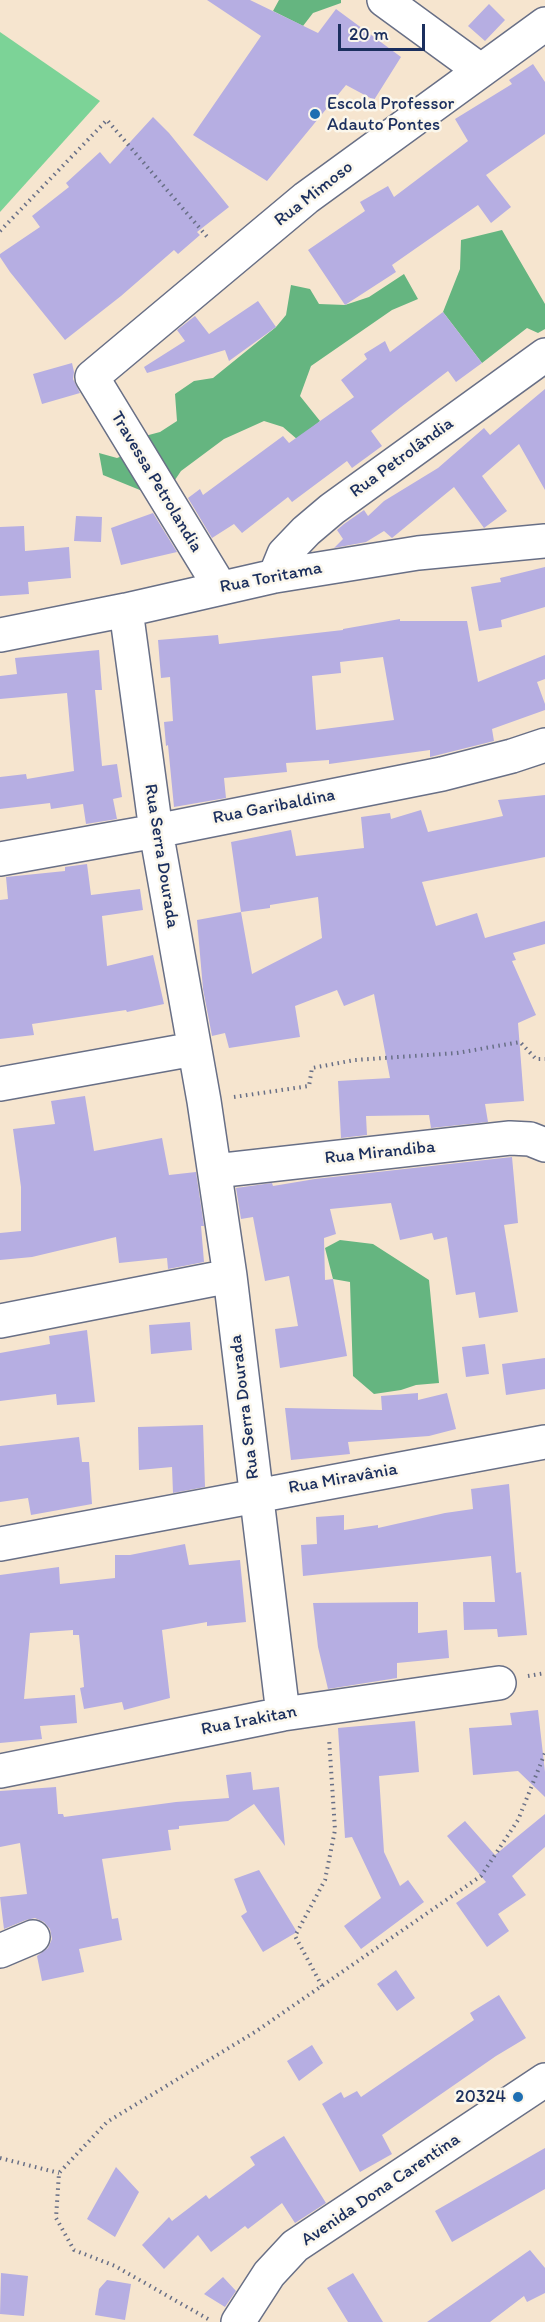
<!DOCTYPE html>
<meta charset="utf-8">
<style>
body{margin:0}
#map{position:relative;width:545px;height:2322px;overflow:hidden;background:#f6e5cf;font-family:Itim,sans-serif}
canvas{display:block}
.scale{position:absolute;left:338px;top:24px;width:87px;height:27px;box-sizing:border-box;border:3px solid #1b2f5e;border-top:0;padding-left:8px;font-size:18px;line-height:21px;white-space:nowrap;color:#1b2f5e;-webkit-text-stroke:4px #fbf7ec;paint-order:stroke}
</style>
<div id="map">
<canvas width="545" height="2322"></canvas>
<div class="scale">20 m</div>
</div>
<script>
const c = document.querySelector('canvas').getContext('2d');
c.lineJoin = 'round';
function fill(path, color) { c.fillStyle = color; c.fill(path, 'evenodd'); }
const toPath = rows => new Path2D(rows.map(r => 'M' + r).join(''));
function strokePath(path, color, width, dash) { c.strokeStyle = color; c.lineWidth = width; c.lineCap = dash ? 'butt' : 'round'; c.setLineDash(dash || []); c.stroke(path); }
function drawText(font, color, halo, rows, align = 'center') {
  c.font = font + ' Itim,sans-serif'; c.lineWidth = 5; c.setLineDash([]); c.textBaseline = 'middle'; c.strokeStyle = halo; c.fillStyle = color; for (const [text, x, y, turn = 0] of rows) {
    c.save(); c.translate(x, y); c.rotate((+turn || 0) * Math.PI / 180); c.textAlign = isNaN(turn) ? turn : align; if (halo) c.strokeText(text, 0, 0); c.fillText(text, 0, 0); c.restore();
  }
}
const green = toPath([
 [0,32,100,101,0,212]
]);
const forest = toPath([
 [279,0,341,0,341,3,313,13,303,26,273,11],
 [502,230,545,304,545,329,538,333,527,328,482,363,443,312,460,269,461,240],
 [404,274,418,299,392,310,311,366,300,396,320,421,298,440,283,427,264,421,224,439,181,471,162,499,103,475,99,453,117,458,135,451,145,436,160,432,177,421,175,394,194,381,213,378,276,327,286,315,291,285,310,289,319,304,345,305,369,297],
 [340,1240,373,1244,429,1280,439,1383,416,1385,401,1390,374,1394,353,1376,350,1282,333,1279,325,1248]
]);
const building = toPath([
 [207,0,250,0,318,33,336,9,401,57,374,100,346,85,267,181,193,135,261,36],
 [489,4,505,20,485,41,468,26],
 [533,64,545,82,545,134,486,175,511,207,491,223,478,205,392,265,396,272,345,305,308,250,365,211,360,202,388,186,394,197,468,141,455,119,512,84,509,80],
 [153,117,169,133,229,207,197,232,200,235,178,254,174,250,121,296,65,340,10,272,0,257,0,254,40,227,32,216,69,187,66,183,100,152,110,164],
 [258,301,276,327,229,361,225,350,147,373,144,367,185,341,177,330,195,316,209,334],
 [443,312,482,363,456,382,448,371,401,407,371,431,382,446,352,468,347,461,292,502,288,497,242,533,234,524,212,538,188,498,200,489,203,495,283,436,289,443,354,397,341,380,367,359,364,354,385,341,390,352],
 [72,363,74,372,73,379,80,393,42,404,33,374],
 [545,389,545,490,519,444,482,476,507,511,484,528,454,487,392,538,384,531,366,542,334,548,343,539,337,530,344,524,364,510,368,516,384,501,438,468,484,428,490,435],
 [153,513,177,552,121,565,111,528],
 [76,516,102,517,101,542,74,541],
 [24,526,25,551,69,547,71,578,28,582,29,594,0,596,0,527],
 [545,567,545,607,501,620,502,627,479,631,471,587,501,582,500,578],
 [400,619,400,621,467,621,478,682,545,655,545,679,537,682,545,704,545,710,492,729,494,741,430,757,430,750,329,764,329,760,286,763,287,772,224,778,226,798,174,807,168,745,166,746,164,722,173,721,170,677,161,678,158,640,218,635,219,644,343,630,343,629],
 [383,657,394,720,316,730,312,676,341,673,340,662],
 [99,650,102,690,95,690,102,766,117,764,122,797,113,799,117,819,86,824,83,804,51,809,50,803,0,809,0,777,26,774,27,779,74,771,67,693,0,699,0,676,17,674,15,658],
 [545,795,545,857,422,882,436,926,477,913,485,938,545,921,545,944,513,953,516,960,512,961,536,1015,518,1023,524,1101,485,1104,488,1122,431,1128,429,1115,366,1116,367,1135,341,1138,338,1081,390,1078,374,994,344,1006,337,990,295,1006,300,1037,229,1048,225,1033,212,1036,203,989,197,920,241,912,231,842,291,830,296,856,364,848,361,817,390,813,391,819,421,810,428,832,503,816,498,800],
 [318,897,322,938,252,974,241,912,270,908,270,905],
 [87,864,91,895,140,889,143,910,102,916,107,966,153,955,164,1004,127,1012,126,1010,32,1024,34,1035,0,1039,0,900,8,899,6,877,65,871,65,867],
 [85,1096,94,1151,162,1138,169,1175,196,1172,204,1226,201,1226,204,1262,168,1269,167,1258,119,1263,116,1237,32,1257,0,1260,0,1233,21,1231,21,1187,13,1129,55,1124,51,1101],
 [512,1157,518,1223,504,1225,518,1312,479,1318,475,1292,456,1295,447,1237,434,1240,432,1233,400,1240,391,1203,330,1209,336,1234,324,1238,325,1280,333,1279,347,1356,280,1368,275,1329,298,1326,289,1276,265,1281,253,1217,241,1219,236,1188,272,1183,273,1186,315,1179],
 [190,1322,192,1350,151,1354,149,1325],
 [87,1330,95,1402,57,1405,56,1394,0,1401,0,1353,50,1344,49,1336],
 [485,1344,489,1374,466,1377,462,1347],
 [545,1358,545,1389,506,1395,502,1364],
 [418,1393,418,1400,447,1393,456,1429,429,1436,348,1442,350,1454,291,1460,285,1408,382,1410,381,1396],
 [203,1425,205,1487,173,1493,172,1467,139,1470,138,1427],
 [79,1437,82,1462,89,1462,92,1504,31,1515,28,1498,0,1502,0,1446],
 [509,1484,516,1573,521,1572,527,1635,498,1637,497,1629,464,1630,463,1602,495,1602,491,1556,303,1576,301,1545,317,1544,316,1517,344,1515,344,1530,378,1525,378,1528,445,1513,473,1509,471,1489],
 [185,1544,189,1565,240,1560,246,1622,207,1626,207,1622,162,1630,170,1698,124,1710,122,1702,84,1709,80,1688,84,1687,79,1635,73,1635,73,1630,30,1633,24,1699,75,1695,77,1723,40,1726,42,1739,0,1743,0,1575,59,1567,60,1584,115,1578,115,1555,130,1555],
 [418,1602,418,1633,447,1630,449,1658,397,1663,397,1678,328,1689,318,1647,313,1603],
 [538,1710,545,1772,545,1797,518,1771,473,1775,469,1728,512,1725,510,1713],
 [415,1721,419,1772,379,1776,384,1852,400,1886,408,1880,424,1902,361,1949,344,1926,381,1898,352,1837,345,1838,338,1728],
 [251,1772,253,1790,279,1787,285,1846,254,1804,228,1821,179,1826,179,1829,168,1830,171,1850,102,1859,112,1919,118,1918,122,1940,79,1949,84,1972,42,1981,37,1956,48,1948,52,1939,50,1929,44,1922,35,1918,26,1920,4,1929,0,1897,27,1894,20,1843,0,1847,0,1791,56,1787,58,1814,63,1814,64,1817,176,1802,229,1798,226,1775],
 [545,1814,545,1847,512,1876,526,1895,498,1914,509,1931,487,1947,456,1903,486,1882,447,1836,465,1821,495,1855],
 [259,1870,297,1932,263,1952,241,1916,247,1912,234,1879],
 [396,1970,415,1998,397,2011,377,1984],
 [499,1995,526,2038,496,2056,382,2135,392,2154,360,2172,322,2104,341,2092,344,2098,357,2091,361,2097,474,2020,470,2013],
 [312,2045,323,2063,299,2081,287,2061],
 [284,2136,326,2203,295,2223,282,2203,248,2229,245,2226,211,2252,198,2235,164,2269,142,2245,169,2217,172,2221,206,2195,209,2199,255,2165,250,2157],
 [545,2148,545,2189,452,2242,435,2211],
 [116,2167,139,2192,115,2237,87,2219],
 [530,2250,545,2268,545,2293,527,2302,524,2296,490,2322,427,2322],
 [1,2273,28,2276,24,2316,0,2314],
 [353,2273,383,2322,348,2322,327,2288],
 [223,2277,236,2291,225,2307,204,2294],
 [107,2280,131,2284,125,2320,95,2315,99,2289]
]);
const path = toPath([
 [0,231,107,120,209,239],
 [234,1097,309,1086,312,1068,355,1060,457,1053,520,1042,536,1059,545,1059],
 [528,1676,545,1673],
 [322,1986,295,1936,325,1880,335,1830,329,1738],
 [0,2158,59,2173],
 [208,2319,115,2266,74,2250,56,2218,59,2173,107,2122,255,2032,481,1876,518,1820,545,1753]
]);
const minor = toPath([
 [384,0,480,70],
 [275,576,284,554,306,531,332,509,545,355],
 [220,587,92,377,306,198,545,24],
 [126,610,156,831,204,1101,230,1276,283,1714],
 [0,635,126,610,275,576,418,553,545,541],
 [0,859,156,831,442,774,512,756,545,745],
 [0,1084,194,1049],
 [215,1171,510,1138,530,1139,545,1145],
 [0,1321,230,1276],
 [0,1544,545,1442],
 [0,1771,283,1714,499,1683],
 [0,1951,33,1937],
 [238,2322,269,2274,295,2246,545,2080]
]);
const markers = [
 [315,114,6,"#1f6fb2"],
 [518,2097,6,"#1f6fb2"]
];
const poiNames = [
 ["Escola Professor",327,104],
 ["Adauto Pontes",327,125],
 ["20324",506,2097,"right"]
];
const streetNames = [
 ["Rua Mimoso",314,194,-38],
 ["Rua Petrolândia",402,458,-36],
 ["Travessa Petrolandia",156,482,59],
 ["Rua Toritama",271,578,-11],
 ["Rua Garibaldina",274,807,-11],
 ["Rua Serra Dourada",161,856,81],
 ["Rua Mirandiba",380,1153,-6],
 ["Rua Serra Dourada",245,1407,-97],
 ["Rua Miravânia",343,1479,-10],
 ["Rua Irakitan",249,1721,-11],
 ["Avenida Dona Carentina",381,2190,-34]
];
fill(green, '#7cd397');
fill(forest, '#65b580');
fill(building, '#b6aee2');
strokePath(minor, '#686f86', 36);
strokePath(path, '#686f86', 4, [1.5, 4.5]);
strokePath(minor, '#fff', 33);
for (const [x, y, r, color] of markers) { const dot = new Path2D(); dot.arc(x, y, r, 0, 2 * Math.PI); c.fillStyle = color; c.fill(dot); strokePath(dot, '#fbf7ec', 2); }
drawText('18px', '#1b2f5e', '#fbf7ec', poiNames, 'left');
drawText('18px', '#1b2f5e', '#fbf7ec', streetNames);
</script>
